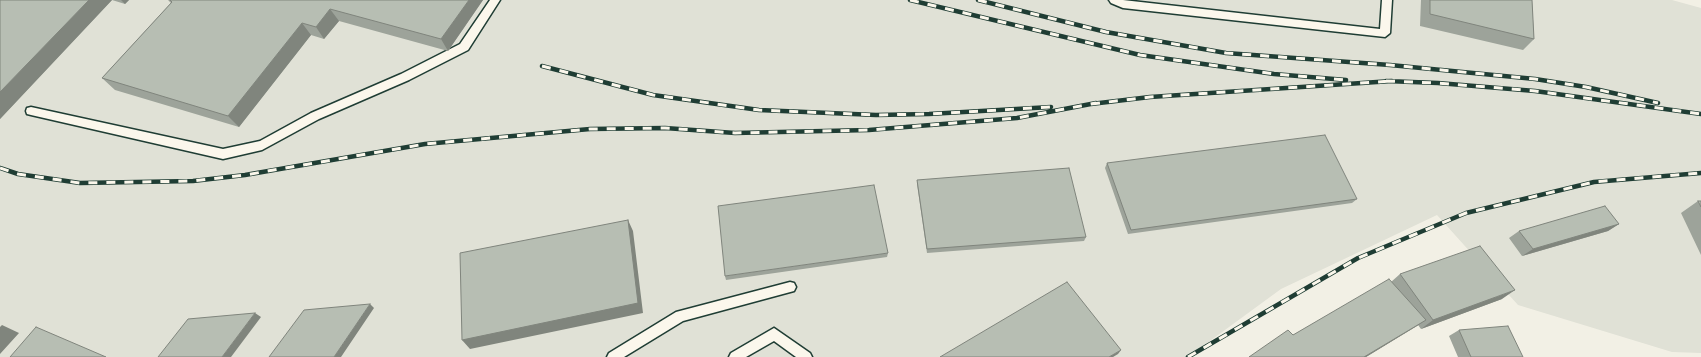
<!DOCTYPE html>
<style>
body{margin:0}
canvas{display:block;background:#f2f0e5}
</style>
<canvas width="1701" height="357"></canvas>
<script>
const c = document.querySelector('canvas').getContext('2d');
c.lineJoin = 'round';
function fill(path, color) { c.fillStyle = color; c.fill(path, 'evenodd'); }
const toPath = rows => new Path2D(rows.map(r => 'M' + r).join(''));
function strokePath(path, color, width, dash) { c.strokeStyle = color; c.lineWidth = width; c.lineCap = dash ? 'butt' : 'round'; c.setLineDash(dash || []); c.stroke(path); }
const built = toPath([
 [0,0,1672,0,1701,8,1701,353,1672,352,1518,305,1437,215,1281,289,1188,357,0,357]
]);
const lane = toPath([
 [490,0,500,0,468,50,409,80,319,119,262,150,223,159,31,115,27,114,26,111,27,108,31,107,223,149,260,141,311,113,401,74,460,44,490,0],
 [1109,0,1123,0,1380,29,1382,0,1392,0,1390,33,1385,37,1123,8,1111,3,1109,0],
 [790,282,794,283,796,287,794,291,683,321,624,357,607,357,609,353,676,312,790,282],
 [774,328,810,353,812,357,796,357,774,341,746,357,729,357,731,353,774,328]
]);
const rail = toPath([
 [910,0,1140,55,1274,74,1346,80],
 [978,0,1106,32,1226,53,1390,65,1535,79,1586,87,1658,103],
 [542,66,653,95,759,110,876,115,929,114,1051,107],
 [1386,81,1438,83,1535,91,1701,114],
 [1091,104,1150,97,1392,81],
 [0,168,18,174,80,183,193,181,245,175,425,144,590,129,665,128,735,133,869,130,1017,118,1096,103],
 [1188,357,1358,258,1466,213,1594,182,1701,173]
]);
const wall = toPath([
 [0,0,129,0,125,4,112,0,0,119],
 [168,0,483,0,448,51,339,21,324,39,311,35,239,127,115,90,102,78,171,3],
 [1421,0,1532,0,1534,39,1523,50,1420,26],
 [1107,163,1357,199,1352,203,1128,234,1105,168],
 [917,180,1086,237,1084,241,927,253,917,184],
 [1698,201,1701,201,1701,255,1681,213],
 [1619,224,1608,231,1522,256,1509,238,1519,231],
 [888,253,887,257,726,280,725,276],
 [1400,274,1502,299,1421,329,1418,325,1366,357,1293,335,1391,282],
 [1459,330,1523,357,1458,357,1449,336]
]);
const shadedWall = toPath([
 [89,0,112,0,0,119,0,92],
 [121,0,129,0,125,4],
 [469,0,483,0,448,51,441,39],
 [330,9,339,21,324,39,316,27],
 [302,23,311,35,239,127,228,116],
 [628,220,633,231,643,313,470,349,462,340],
 [1619,224,1608,231,1522,256,1533,249],
 [1515,290,1502,299,1421,329,1433,320],
 [370,304,374,308,341,357,334,357],
 [255,313,261,317,231,357,222,357],
 [1426,320,1417,326,1366,357,1364,357],
 [2,325,19,333,0,354,0,327],
 [1121,350,1118,354,1113,357,1109,357]
]);
const building = toPath([
 [0,0,89,0,0,92,0,0],
 [170,0,469,0,441,39,330,9,316,27,302,23,228,116,102,78,172,2,170,0],
 [1430,0,1532,0,1534,39,1430,14,1430,0],
 [1325,135,1357,199,1131,230,1107,163,1325,135],
 [1069,168,1086,237,927,249,917,180,1069,168],
 [874,185,888,253,725,276,718,206,874,185],
 [1698,201,1701,201,1701,207,1698,201],
 [1605,206,1619,224,1533,249,1519,231,1605,206],
 [628,220,638,303,462,340,460,253,628,220],
 [1480,246,1515,290,1433,320,1400,274,1480,246],
 [1389,279,1426,320,1364,357,1249,357,1288,330,1293,335,1389,279],
 [1067,282,1121,350,1109,357,940,357,1067,282],
 [370,304,334,357,269,357,304,310,370,304],
 [255,313,222,357,158,357,188,319,255,313],
 [1508,326,1523,357,1471,357,1459,330,1508,326],
 [36,327,106,357,10,357,36,327]
]);
fill(built, '#e0e1d6');
strokePath(lane, '#1f3d34', 3);
fill(lane, '#fbf7ec');
strokePath(rail, '#1f3d34', 4.5);
strokePath(rail, '#fbf7ec', 3, [9]);
fill(wall, '#9da39a');
fill(shadedWall, '#80857d');
fill(building, '#b7beb3');
strokePath(building, '#80857d', 1);
</script>
